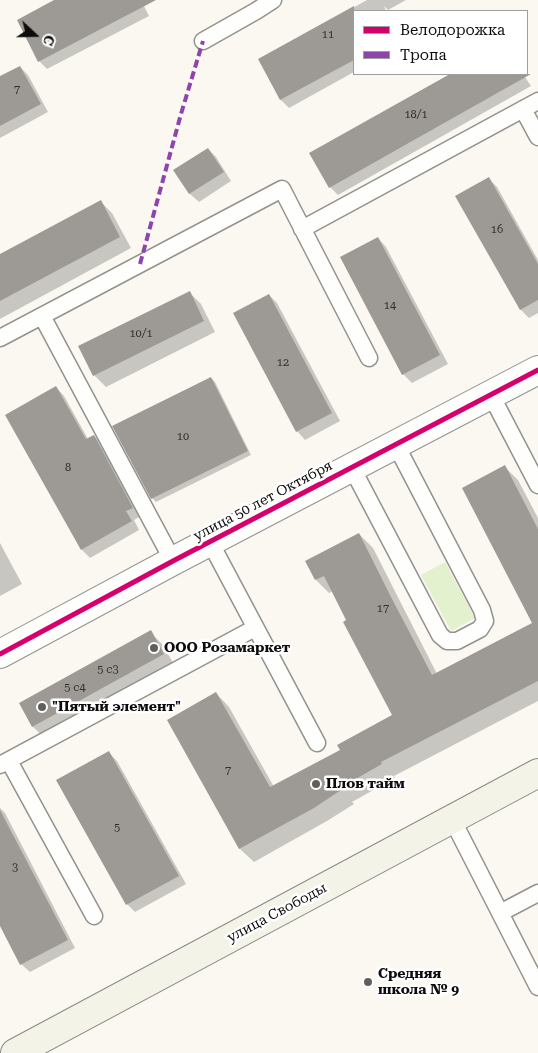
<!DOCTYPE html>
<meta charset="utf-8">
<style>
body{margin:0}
#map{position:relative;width:538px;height:1053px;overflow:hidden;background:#faf8f0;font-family:"Roboto Serif",serif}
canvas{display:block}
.legend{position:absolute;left:353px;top:10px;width:175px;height:65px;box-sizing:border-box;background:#fff;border:1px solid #9e9e9e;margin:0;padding:6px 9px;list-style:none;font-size:15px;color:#0c0c0c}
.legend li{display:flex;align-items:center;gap:10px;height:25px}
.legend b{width:25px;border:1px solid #9e9e9e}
.north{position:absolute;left:10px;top:10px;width:50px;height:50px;-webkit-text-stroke:4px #fff;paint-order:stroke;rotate:111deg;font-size:14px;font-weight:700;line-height:20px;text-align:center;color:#0c0c0c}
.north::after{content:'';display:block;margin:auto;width:18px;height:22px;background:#0c0c0c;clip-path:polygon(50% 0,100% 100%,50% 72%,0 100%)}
</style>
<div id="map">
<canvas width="538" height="1053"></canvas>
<ul class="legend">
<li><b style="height:6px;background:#d6006c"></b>Велодорожка</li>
<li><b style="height:6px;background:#8e44ad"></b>Тропа</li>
</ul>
<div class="north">С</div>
</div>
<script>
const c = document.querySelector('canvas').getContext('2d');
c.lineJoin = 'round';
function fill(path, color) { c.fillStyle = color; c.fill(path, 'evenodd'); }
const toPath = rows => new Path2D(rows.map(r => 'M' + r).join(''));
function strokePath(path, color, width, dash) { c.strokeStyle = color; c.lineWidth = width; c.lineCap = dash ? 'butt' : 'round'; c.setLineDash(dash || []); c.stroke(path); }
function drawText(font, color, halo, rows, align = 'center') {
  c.font = font + ' "Roboto Serif",serif'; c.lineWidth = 5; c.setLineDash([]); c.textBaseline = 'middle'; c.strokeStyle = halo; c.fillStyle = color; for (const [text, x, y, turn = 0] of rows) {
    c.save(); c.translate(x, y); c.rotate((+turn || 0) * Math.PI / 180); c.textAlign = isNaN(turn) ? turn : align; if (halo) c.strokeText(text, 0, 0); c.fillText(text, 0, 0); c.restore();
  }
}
const green = toPath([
 [445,562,475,618,451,631,421,575]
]);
const shadow = toPath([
 [57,0,141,0,149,16,47,69,39,61],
 [367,0,406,0,388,10,384,6,386,11,354,11,354,72,289,108,281,100,259,60],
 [20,67,28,75,48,112,0,138,0,78],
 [453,74,523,74,531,86,338,195,330,187,311,153],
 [208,149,216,157,231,181,199,202,190,194,175,170],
 [489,179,497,187,538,260,538,313,529,318,521,310],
 [101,202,112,213,131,248,0,319,0,256],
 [378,238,386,247,448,364,412,383,403,374,342,257],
 [189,292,201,304,215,332,106,387,94,375],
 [269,295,277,303,340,421,305,440,297,431],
 [211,378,215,382,251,455,156,502,152,498],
 [56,387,64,396,88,439,94,436,102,444,141,516,134,520,139,530,90,558,82,550],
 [505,467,518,480,538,518,538,701,394,776,395,778,352,802,354,804,327,821,254,862,240,849,168,720,216,693,229,707,274,787,341,750,394,716,333,591,329,593,316,580,359,534,373,548,437,674,533,624],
 [0,543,22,584,0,596],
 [150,632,162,644,175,666,45,738,33,727,21,704],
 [108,752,117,761,186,884,135,912,127,904],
 [0,808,5,813,75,948,30,972,21,964,0,923]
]);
const building = toPath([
 [54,0,156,0,38,62,17,20],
 [354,6,354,60,280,100,258,59],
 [20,66,41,104,0,126,0,76],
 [450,74,531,74,329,188,309,153],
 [208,148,224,172,189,194,173,170],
 [489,177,538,264,538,300,520,310,455,196],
 [101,200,120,237,0,301,0,254],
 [378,237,440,355,402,375,340,257],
 [190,291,204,321,93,376,78,346],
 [269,294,332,413,296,432,233,313],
 [211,377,248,451,151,499,112,426],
 [56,386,86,439,94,435,133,508,126,511,132,521,81,550,5,415],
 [505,465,538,529,538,681,381,762,382,764,340,788,341,790,314,808,239,849,167,720,216,692,270,787,340,750,337,745,392,715,343,622,346,620,324,576,315,580,305,561,359,533,391,597,432,675,532,623,462,488],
 [151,630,164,654,32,727,19,703],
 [109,751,179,876,126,905,56,780],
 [0,810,68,940,20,965,0,926]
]);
const service = toPath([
 [203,41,256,11,273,0],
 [523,109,538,137],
 [302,229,538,101],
 [42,316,173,561],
 [0,338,282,189,369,358],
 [491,395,538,485],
 [352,468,440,635,447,641,457,641,480,629,485,621,482,610,396,445],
 [210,542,317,743],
 [9,761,94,916],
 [0,765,255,628],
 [452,819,538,987],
 [500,913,538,893]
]);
const minor = toPath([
 [0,654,173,561,538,370]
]);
const secondary = toPath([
 [15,1053,538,773]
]);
const quiet = toPath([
 [140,264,181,114,203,41]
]);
const cycleway = toPath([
 [0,654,173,561,538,370]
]);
const markers = [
 [154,648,5,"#5f5f5c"],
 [42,707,5,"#5f5f5c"],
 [316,784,5,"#5f5f5c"],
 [368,982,5,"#5f5f5c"]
];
const numberNames = [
 ["11",328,35],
 ["7",17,90],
 ["18/1",416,115],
 ["16",497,230],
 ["14",390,306],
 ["10/1",141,334],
 ["12",283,363],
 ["10",183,437],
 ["8",68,468],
 ["17",383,609],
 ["5 с3",108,670],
 ["5 с4",75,688],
 ["7",228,771],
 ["5",117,828],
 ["3",15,868]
];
const streetNames = [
 ["улица 50 лет Октября",263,501,-28],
 ["улица Свободы",277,913,-28]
];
const poiNames = [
 ["ООО Розамаркет",164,648],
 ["\"Пятый элемент\"",52,707],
 ["Плов тайм",326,784],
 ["Средняя",378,974],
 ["школа № 9",378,990]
];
fill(green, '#e3f1ce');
fill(shadow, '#0003');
fill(building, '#9d9a96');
strokePath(service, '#93928f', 19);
strokePath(minor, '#93928f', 30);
strokePath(secondary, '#8a8985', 30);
strokePath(service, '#fefefd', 16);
strokePath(minor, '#fefefd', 28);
strokePath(secondary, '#f4f3e8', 28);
strokePath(quiet, '#8e44ad', 4, [8, 4]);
strokePath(cycleway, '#d6006c', 5);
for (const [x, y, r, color] of markers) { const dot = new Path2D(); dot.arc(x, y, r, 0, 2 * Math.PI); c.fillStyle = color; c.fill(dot); strokePath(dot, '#fff', 2); }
drawText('11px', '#30302e', null, numberNames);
drawText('14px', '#0c0c0c', '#fff', streetNames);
drawText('bold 14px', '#0c0c0c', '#fff', poiNames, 'left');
</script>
